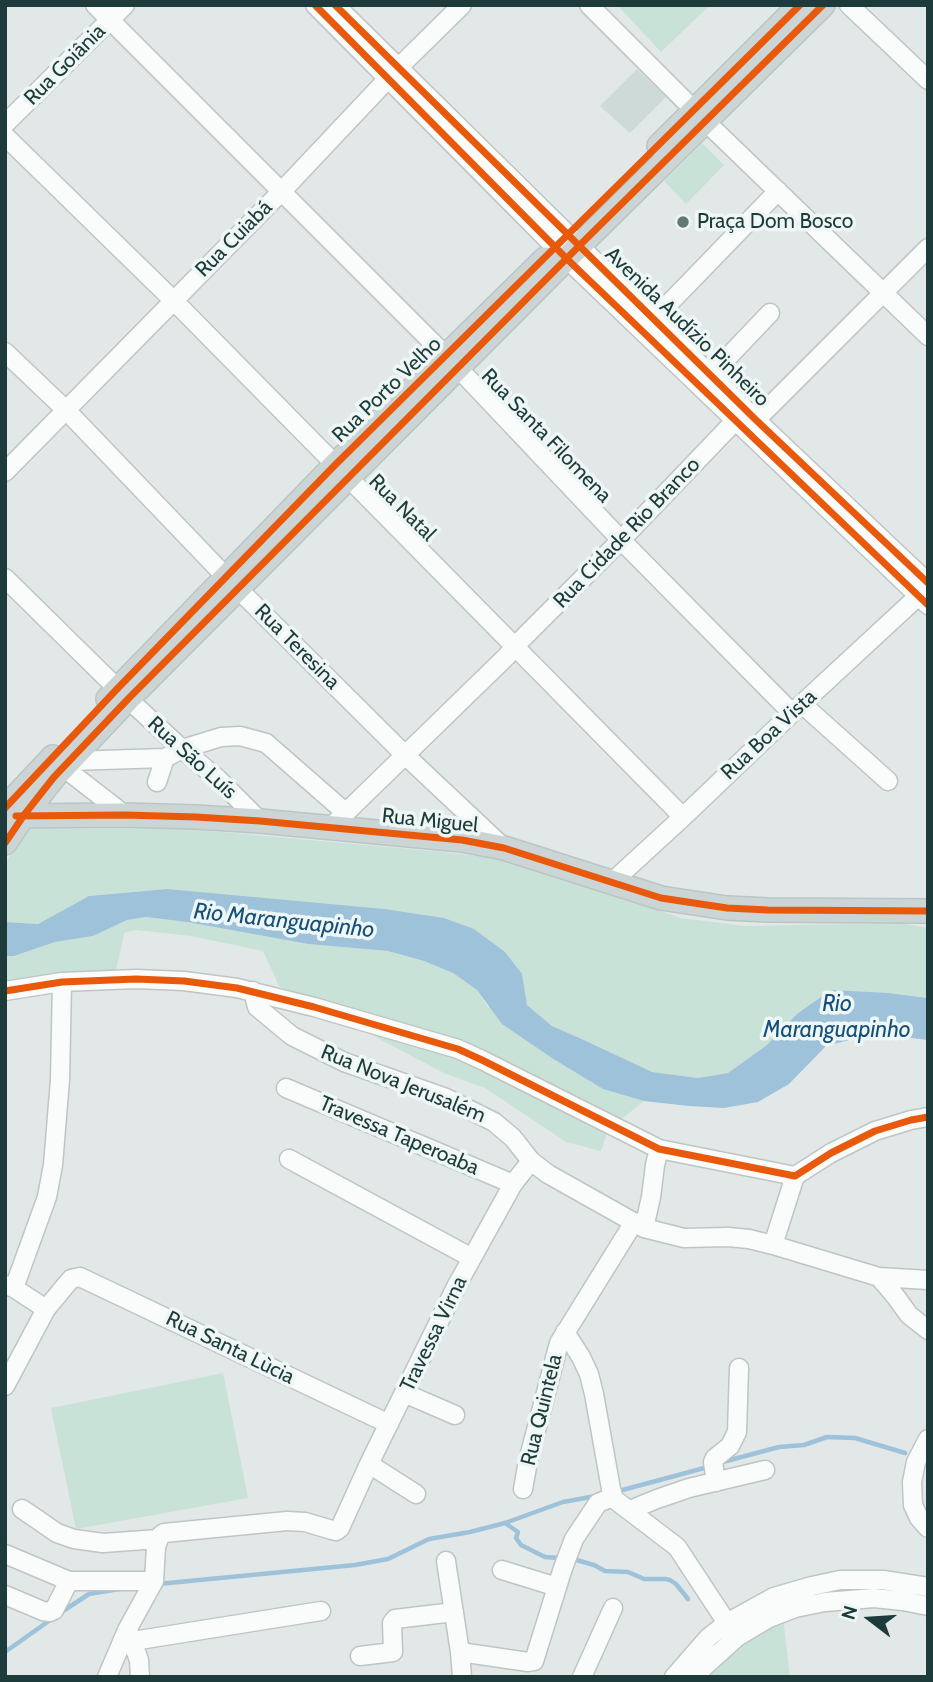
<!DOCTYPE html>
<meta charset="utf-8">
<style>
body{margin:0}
#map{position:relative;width:933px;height:1682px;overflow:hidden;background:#e1e8e7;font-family:Cabin,sans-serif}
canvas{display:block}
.frame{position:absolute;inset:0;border:7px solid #1e3b3b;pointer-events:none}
.north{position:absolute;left:835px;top:1584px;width:70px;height:70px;-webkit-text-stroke:5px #eef7f5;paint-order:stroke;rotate:287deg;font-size:19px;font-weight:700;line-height:28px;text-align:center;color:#1e3b3b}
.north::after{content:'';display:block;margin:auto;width:24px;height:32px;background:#1e3b3b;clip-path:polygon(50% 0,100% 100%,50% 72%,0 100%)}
</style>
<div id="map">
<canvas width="933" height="1682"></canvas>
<div class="frame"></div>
<div class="north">N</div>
</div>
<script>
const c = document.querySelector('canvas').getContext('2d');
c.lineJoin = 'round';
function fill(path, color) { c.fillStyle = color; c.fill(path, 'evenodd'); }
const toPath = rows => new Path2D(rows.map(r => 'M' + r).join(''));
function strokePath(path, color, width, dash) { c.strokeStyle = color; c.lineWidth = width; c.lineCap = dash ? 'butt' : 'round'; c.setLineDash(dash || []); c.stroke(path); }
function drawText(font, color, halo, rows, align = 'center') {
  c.font = font + ' Cabin,sans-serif'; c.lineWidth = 7; c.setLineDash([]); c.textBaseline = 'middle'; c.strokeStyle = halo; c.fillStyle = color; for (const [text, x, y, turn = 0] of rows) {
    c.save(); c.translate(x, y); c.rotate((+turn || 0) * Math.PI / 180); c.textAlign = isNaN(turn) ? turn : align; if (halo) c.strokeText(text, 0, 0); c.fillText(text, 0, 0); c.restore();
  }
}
const built = toPath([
 [637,69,666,97,630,133,600,106]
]);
const green = toPath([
 [617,5,710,5,661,52],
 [702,143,724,165,686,204,664,181],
 [177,828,443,852,502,859,591,887,681,918,745,926,900,923,928,928,928,998,888,993,797,1014,767,1045,728,1073,698,1078,652,1072,584,1040,552,1026,527,1005,522,974,246,897,167,889,89,896,38,924,5,922,5,864,26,829],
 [146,917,187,922,308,944,388,951,424,961,453,973,477,990,487,1006,603,1089,644,1101,608,1130,601,1151,566,1142,485,1088,444,1073,279,986,263,951,191,936,135,930,124,933,114,980,5,991,5,956,14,956,55,942,93,936,127,920],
 [223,1373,248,1498,76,1529,51,1408],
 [783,1618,790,1677,706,1677,744,1640]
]);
const water = toPath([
 [167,889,384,909,444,918,474,929,505,952,522,974,527,1005,552,1026,584,1040,652,1072,698,1078,728,1073,767,1045,797,1014,831,990,888,993,928,998,928,1040,896,1036,853,1039,826,1046,789,1084,758,1102,724,1108,689,1106,644,1101,603,1089,552,1058,502,1024,477,990,453,973,424,961,388,951,308,944,187,922,146,917,127,920,93,936,55,942,14,956,5,956,5,922,38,924,89,896]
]);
const stream = toPath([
 [719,1463,779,1447,804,1445,827,1437,855,1438,905,1453],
 [615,1492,708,1467],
 [505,1523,518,1532,516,1538,521,1545,545,1557,560,1558],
 [573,1559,594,1565,605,1571,628,1572,644,1579,665,1579,670,1580,676,1584,688,1599],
 [158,1584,355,1565,388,1559,429,1539,470,1532,505,1523,563,1502,596,1496],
 [60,1613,89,1594,119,1589],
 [5,1652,53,1618]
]);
const minor = toPath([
 [95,5,459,369,621,540,792,713],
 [315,5,567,259,928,605],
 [335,5,756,420,928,583],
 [589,5,706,122,928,336],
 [849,5,928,80],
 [5,124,125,5],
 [5,136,174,301,683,817],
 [654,319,778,191],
 [5,352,66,410,226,577,405,755,504,848],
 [711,375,770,313],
 [5,472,282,191,398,68,462,5],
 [5,578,128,699,182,749,218,779,260,821],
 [802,704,888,781],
 [71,761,165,758,182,749,221,737,240,736,266,743,345,812],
 [63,767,125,815],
 [157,782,165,758],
 [330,828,507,656,514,647,621,540,735,421,756,420,928,248],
 [611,883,683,817,792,713,926,589],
 [5,991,62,982,136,979,184,981,237,988,314,1007,458,1049,482,1060,659,1149,795,1176],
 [253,991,257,1007,292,1036,344,1062,446,1098,494,1122,513,1138,531,1161,548,1174,644,1228,684,1238,728,1237,749,1239,773,1245,879,1277,896,1297,909,1315,928,1330],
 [286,1088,513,1184],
 [289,1159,472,1258],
 [644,1228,651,1197,655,1165,659,1149],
 [773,1245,795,1176,831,1153,875,1131,911,1120,928,1117],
 [879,1277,928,1280],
 [5,1285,14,1288,46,1309],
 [14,1288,47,1197,53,1165,60,1080,62,982],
 [565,1332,581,1357,589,1374,594,1394,611,1489,614,1499,677,1547,727,1623],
 [5,1386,46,1309,71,1279,80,1277,389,1424],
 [404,1393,455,1415],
 [928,1439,916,1462,912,1482,913,1505,919,1518,928,1528],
 [369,1464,416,1494],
 [716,1482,713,1462,715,1458,730,1446,737,1432,739,1368],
 [523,1489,528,1461,559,1343,634,1222],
 [22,1509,57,1533,74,1539,103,1543,158,1539],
 [630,1510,657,1499,689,1488,765,1470],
 [5,1554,69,1581,154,1581],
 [446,1561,460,1652,462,1677],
 [502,1570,557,1587],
 [5,1595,43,1611,50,1612,54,1610,69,1581],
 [129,1633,139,1660,140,1677],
 [133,1641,321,1611],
 [460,1652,528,1662,534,1661,563,1568,574,1539,598,1503,608,1499,614,1499],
 [360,1656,393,1652,392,1623,395,1619,454,1612],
 [107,1677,127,1630,154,1581,156,1547,160,1536,164,1533,287,1521,305,1522,332,1530,336,1531,340,1528,369,1464,457,1285,513,1184,531,1161],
 [582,1677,613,1608],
 [674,1677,709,1637,727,1623,774,1597,812,1586,840,1580,883,1580,928,1587],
 [695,1677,706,1665,737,1637,769,1618,795,1608,825,1602,874,1598,903,1601,928,1606]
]);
const major = toPath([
 [659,146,800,5],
 [108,699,335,465,545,259],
 [5,808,53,757],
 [15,816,125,815,196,817,260,821,462,840,504,848,661,898,727,908,768,910,928,911],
 [5,843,24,815,54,777,128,699,588,237,823,5]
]);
const cycleway = toPath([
 [315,5,567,259,928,605],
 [335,5,756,420,928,583],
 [5,808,117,689,335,465,800,5],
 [16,816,125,815,196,817,260,821,462,840,504,848,661,898,727,908,768,910,928,911],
 [5,843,24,815,54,777,128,699,588,237,823,5],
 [5,991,62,982,136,979,184,981,237,988,314,1007,458,1049,482,1060,659,1149,795,1176,831,1153,875,1131,911,1120,928,1117]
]);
const markers = [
 [683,222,7,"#627877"]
];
const streetNames = [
 ["Rua Goiânia",65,65,-45],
 ["Rua Cuiabá",234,239,-45],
 ["Avenida Audízio Pinheiro",687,327,44],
 ["Rua Porto Velho",387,390,-44],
 ["Rua Santa Filomena",546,436,46],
 ["Rua Natal",402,508,45],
 ["Rua Cidade Rio Branco",627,533,-46],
 ["Rua Teresina",297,647,45],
 ["Rua Boa Vista",769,735,-43],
 ["Rua São Luís",192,758,42],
 ["Rua Miguel",430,821,6],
 ["Rua Nova Jerusalém",403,1084,22],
 ["Travessa Taperoaba",399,1136,23],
 ["Travessa Virna",434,1334,-64],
 ["Rua Santa Lùcia",230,1348,26],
 ["Rua Quintela",542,1410,-76]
];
const poiNames = [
 ["Praça Dom Bosco",697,222]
];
const waterNames = [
 ["Rio Maranguapinho",284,921,6],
 ["Rio",837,1004],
 ["Maranguapinho",837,1030]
];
fill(built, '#cedad8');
fill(green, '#c9e2d7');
fill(water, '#9ec2da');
strokePath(stream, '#9ec2da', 4.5);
strokePath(minor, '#bec5c4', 21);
strokePath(major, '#bbc5c4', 26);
strokePath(minor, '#fafcfb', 18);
strokePath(major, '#ccd5d5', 23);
strokePath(cycleway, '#e8590c', 7);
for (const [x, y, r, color] of markers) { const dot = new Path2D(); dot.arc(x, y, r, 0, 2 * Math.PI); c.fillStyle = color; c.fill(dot); strokePath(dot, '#eef7f5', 2.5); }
drawText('21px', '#1e3b3b', '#eef7f5', streetNames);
drawText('21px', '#1e3b3b', '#eef7f5', poiNames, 'left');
drawText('italic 23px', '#15507b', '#eef7f5', waterNames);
</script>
